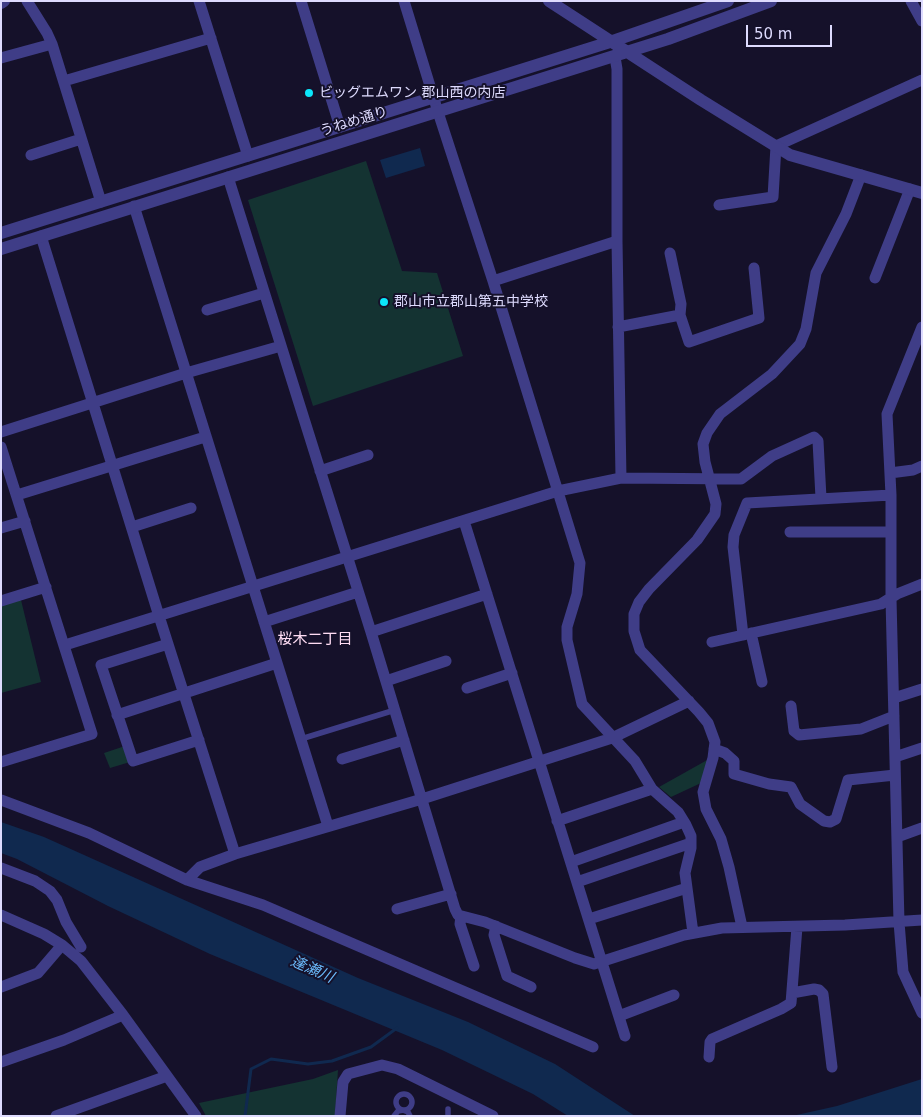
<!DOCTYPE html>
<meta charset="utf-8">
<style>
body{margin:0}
#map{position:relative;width:923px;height:1117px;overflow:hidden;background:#15112a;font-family:"DejaVu Sans",sans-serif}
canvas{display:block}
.frame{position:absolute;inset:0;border:2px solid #dedbfe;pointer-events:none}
.scale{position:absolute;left:746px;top:25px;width:86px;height:22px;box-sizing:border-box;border:2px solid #dedbfe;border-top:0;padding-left:6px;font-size:15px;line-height:18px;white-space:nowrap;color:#dedbfe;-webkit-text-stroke:4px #15112a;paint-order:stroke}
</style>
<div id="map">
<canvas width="923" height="1117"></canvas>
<div class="frame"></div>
<div class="scale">50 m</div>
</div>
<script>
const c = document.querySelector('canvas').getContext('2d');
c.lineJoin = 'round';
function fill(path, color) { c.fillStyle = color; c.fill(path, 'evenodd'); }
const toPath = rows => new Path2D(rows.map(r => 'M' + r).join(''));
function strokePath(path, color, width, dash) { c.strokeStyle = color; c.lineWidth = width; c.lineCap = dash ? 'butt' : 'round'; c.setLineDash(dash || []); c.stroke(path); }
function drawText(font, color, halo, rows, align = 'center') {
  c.font = font + ' "DejaVu Sans","Noto Sans JP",sans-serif'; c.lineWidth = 4; c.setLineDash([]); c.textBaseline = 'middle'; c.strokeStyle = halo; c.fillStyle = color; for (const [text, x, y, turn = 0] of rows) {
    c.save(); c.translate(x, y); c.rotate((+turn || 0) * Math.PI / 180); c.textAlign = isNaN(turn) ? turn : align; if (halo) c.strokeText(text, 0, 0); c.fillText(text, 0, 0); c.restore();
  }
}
const green = toPath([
 [366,161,402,271,437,273,463,356,313,406,248,200],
 [21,600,41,682,1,693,1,605],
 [125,746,130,762,110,768,104,753],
 [709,759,701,783,671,797,659,787],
 [338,1070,335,1116,206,1116,199,1103,313,1079]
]);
const water = toPath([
 [420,148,425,166,386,178,380,160],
 [1,822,44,837,358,978,468,1022,555,1064,635,1116,568,1116,533,1094,442,1050,210,954,108,906,17,859,1,853],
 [922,1079,922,1114,916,1116,792,1116,837,1106]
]);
const stream = toPath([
 [245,1116,251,1069,271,1059,308,1064,332,1061,371,1047,397,1028]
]);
const service = toPath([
 [301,739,395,710],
 '396 1102a8 8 0 1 1 16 0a8 8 0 1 1-16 0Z',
 [394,1116,398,1111,403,1110,408,1112,410,1116],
 [448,1116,448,1109]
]);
const minor = toPath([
 [27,1,47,33,52,44,101,202],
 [199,1,248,156],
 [301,1,340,127],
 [404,1,438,112,493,281,580,563,577,594,567,627,567,640,582,704,635,761,652,789,678,812,686,825,691,836,691,848,685,873,693,933],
 [911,1,922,21],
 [615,57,617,69,617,241,621,478],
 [1,58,52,44],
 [64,81,211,38],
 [31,155,81,139],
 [228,177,371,632,455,909,458,915,485,922,575,958,594,964,684,935,722,928,845,925,922,920],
 [719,205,773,197,776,146,922,80],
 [134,206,328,826],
 [41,236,159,616,235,854],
 [670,253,681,304,680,315],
 [875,278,910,189],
 [493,281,617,241],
 [207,310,264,293],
 [618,327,680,315,689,342,759,318,754,268],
 [922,327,887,414,891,495,891,599,899,922,903,972,922,1013],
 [1,432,186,373,281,346],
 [1,447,92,734,1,762],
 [320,471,368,455],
 [890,473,913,470,922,466],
 [17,495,205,437],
 [464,521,625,1036],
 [132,527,191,508],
 [1,528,25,521],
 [790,532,891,532],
 [1,601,46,587],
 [264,622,358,592],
 [371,632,487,594],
 [751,633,762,682],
 [743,635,733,547,734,535,747,503,891,495],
 [712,642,881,604,897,594,922,584],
 [168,644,101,665,133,761,199,740],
 [65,645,558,491,621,478,741,479,772,456,814,437,818,441,821,498],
 [386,681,446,661],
 [467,688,512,673],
 [894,698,922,689],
 [791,706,794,731,799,735,861,729,894,716],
 [117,715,277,663],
 [714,749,725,753,734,761,734,774,769,784,791,787,800,804,824,821,830,822,836,819,848,780,895,775],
 [895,757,922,748],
 [342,759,404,740],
 [1,800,89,833,187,880,263,905,593,1047],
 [557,821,652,789],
 [897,837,922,828],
 [571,862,684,822],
 [1,868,35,881,50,891,57,900,66,922,81,947],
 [187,880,200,867,235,854,422,799,612,738,689,701],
 [577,882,691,843],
 [397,909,451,894],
 [1,915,44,934,62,945,81,961,123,1015,196,1116],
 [461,916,460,924,474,966],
 [589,919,687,888],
 [496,926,494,935,507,976,531,987],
 [742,927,729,867,721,839,706,809,703,792,713,758,715,742,708,723,699,712,640,650,634,631,634,614,639,602,649,589,697,540,715,514,716,504,705,462,703,444,707,433,720,414,772,374,800,344,806,329,816,273,846,214,861,175],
 [1,987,38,973,62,945],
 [792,993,814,989,819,990,823,994,832,1067],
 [619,1016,674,995],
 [709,1057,710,1042,712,1039,781,1009,791,1003,797,927],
 [1,1062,64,1040,123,1015],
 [56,1116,167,1076],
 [340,1116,343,1082,348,1074,382,1065,398,1069,493,1116]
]);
const tertiary = toPath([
 [549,1,701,100,790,155,922,193],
 [1,3,4,1],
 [1,233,610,42,728,1],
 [1,249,668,39,771,1]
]);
const markers = [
 [309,93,5,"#0be6fa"],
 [384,302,5,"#0be6fa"]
];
const poiNames = [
 ["ビッグエムワン 郡山西の内店",319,93],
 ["郡山市立郡山第五中学校",394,302]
];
const streetNames = [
 ["うねめ通り",354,122,-17]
];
const neighbourhoodNames = [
 ["桜木二丁目",315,640]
];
const waterNames = [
 ["逢瀬川",312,970,24]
];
fill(green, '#143332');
fill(water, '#10294f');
strokePath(stream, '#10294f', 3);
strokePath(service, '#3f3d87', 5.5);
strokePath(minor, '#3f3d87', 11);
strokePath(tertiary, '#3f3d87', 12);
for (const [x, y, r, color] of markers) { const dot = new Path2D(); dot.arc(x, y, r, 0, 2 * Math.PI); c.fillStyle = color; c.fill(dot); strokePath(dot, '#15112a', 2); }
drawText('14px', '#dedbfe', '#15112a', poiNames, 'left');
drawText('14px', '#dedbfe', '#15112a', streetNames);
drawText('15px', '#fedcf3', '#15112a', neighbourhoodNames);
drawText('italic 15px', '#6bbbfc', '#15112a', waterNames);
</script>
